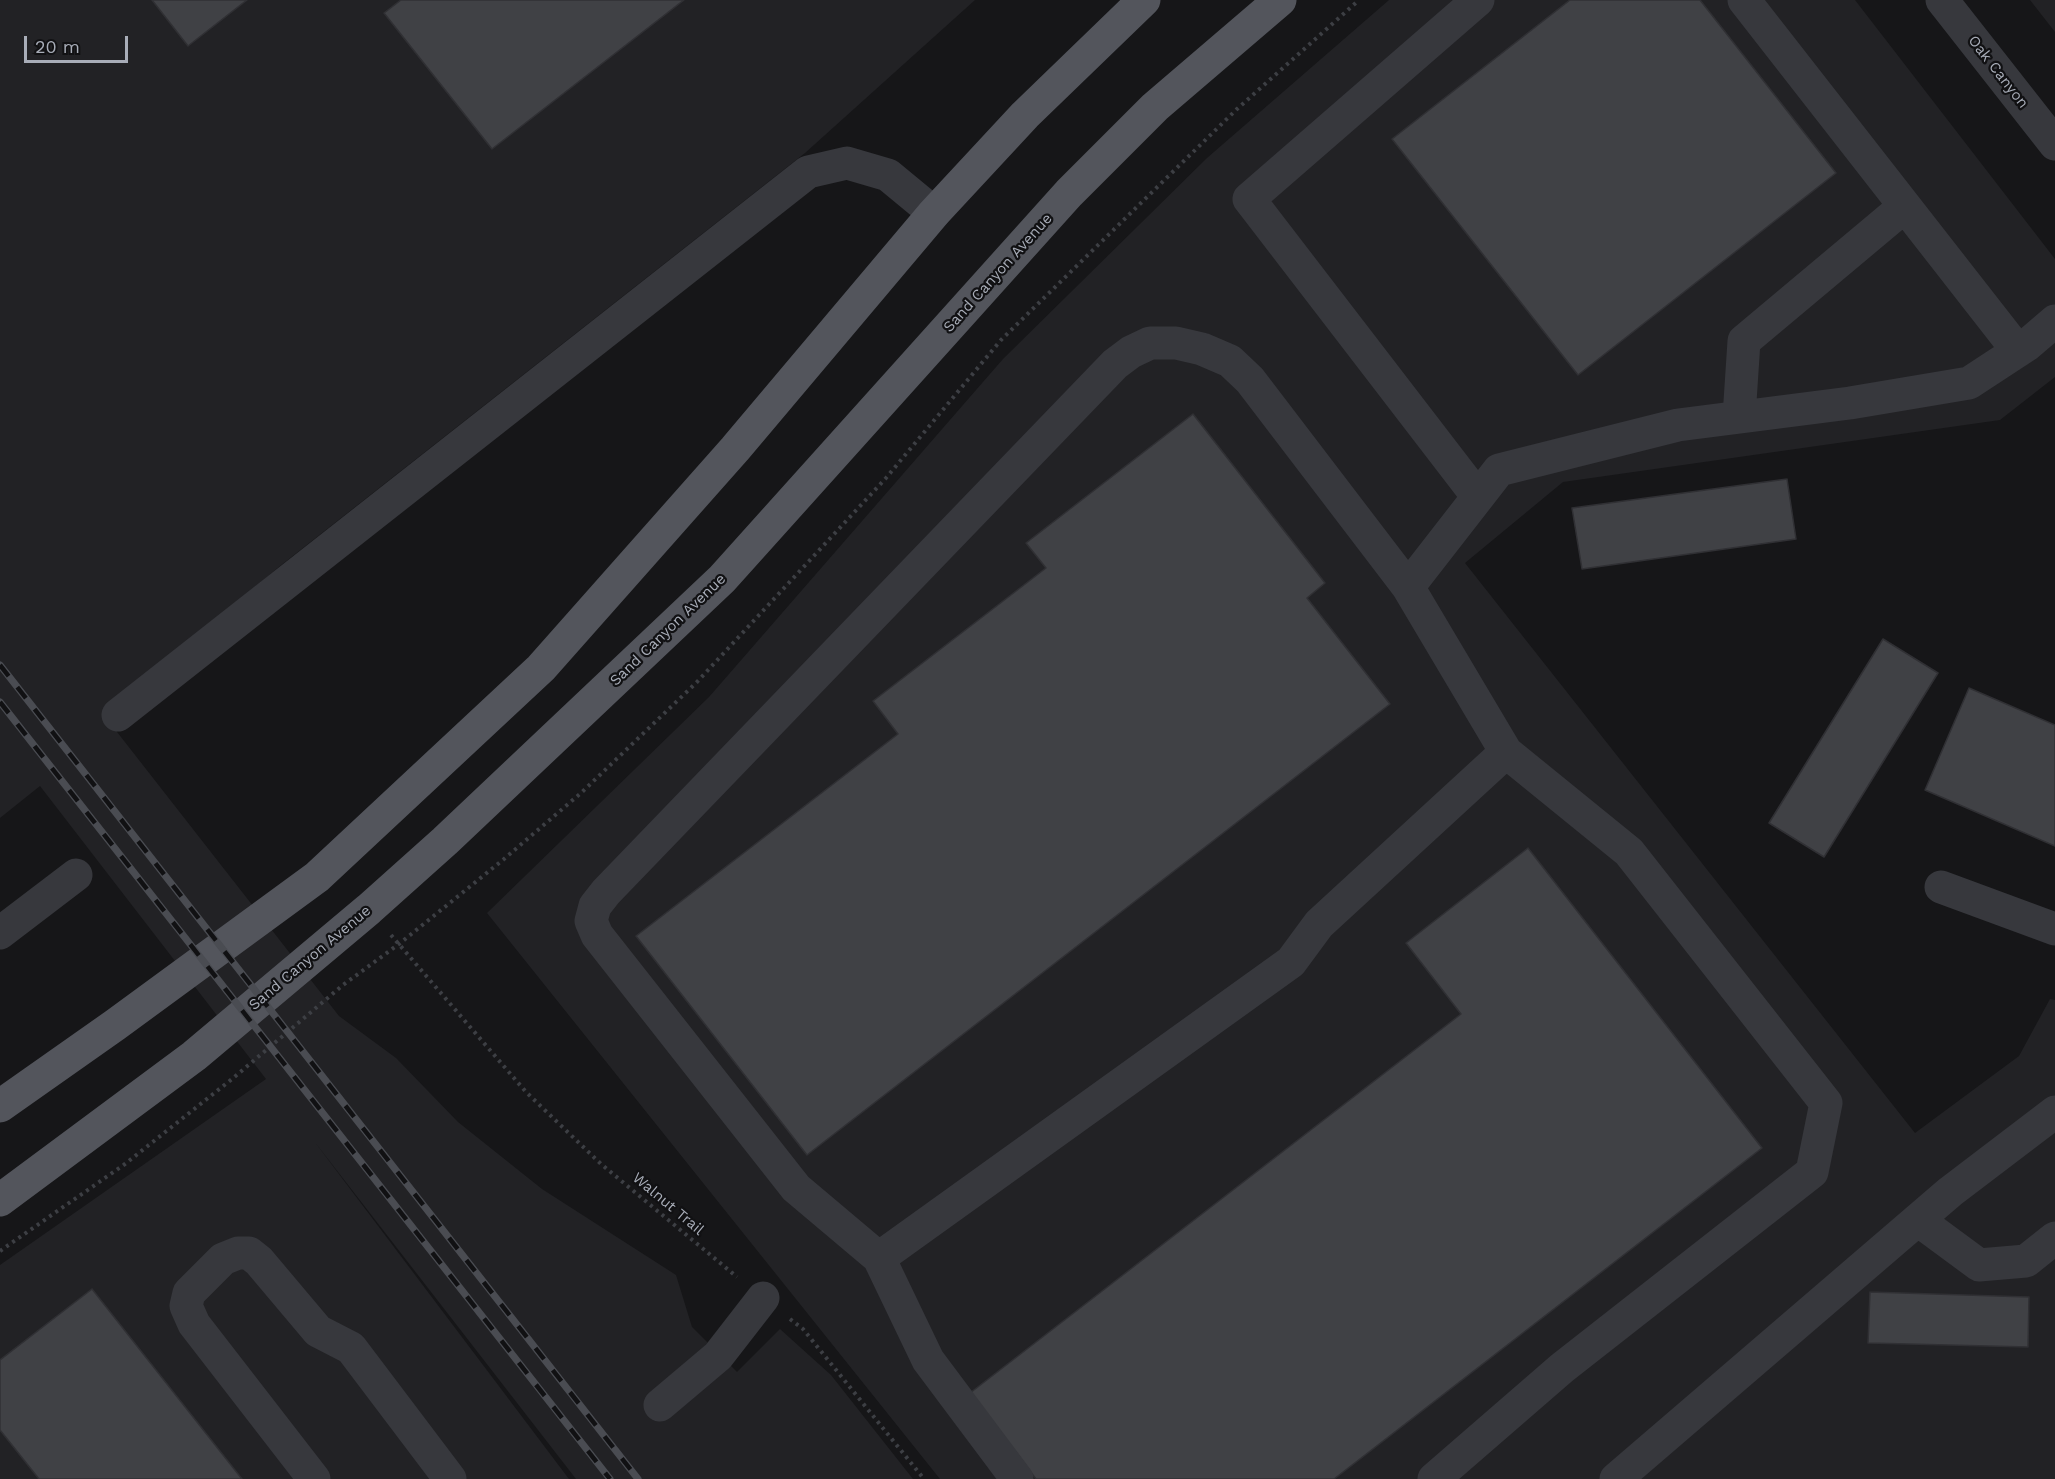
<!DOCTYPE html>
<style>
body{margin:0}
#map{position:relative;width:2055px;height:1479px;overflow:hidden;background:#161618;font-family:"Work Sans",sans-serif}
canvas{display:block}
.scale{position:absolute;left:24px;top:36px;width:104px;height:27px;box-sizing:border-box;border:3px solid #a8adb8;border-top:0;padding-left:8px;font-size:18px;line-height:21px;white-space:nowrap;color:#a8adb8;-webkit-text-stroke:4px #111113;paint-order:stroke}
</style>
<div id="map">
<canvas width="2055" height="1479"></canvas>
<div class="scale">20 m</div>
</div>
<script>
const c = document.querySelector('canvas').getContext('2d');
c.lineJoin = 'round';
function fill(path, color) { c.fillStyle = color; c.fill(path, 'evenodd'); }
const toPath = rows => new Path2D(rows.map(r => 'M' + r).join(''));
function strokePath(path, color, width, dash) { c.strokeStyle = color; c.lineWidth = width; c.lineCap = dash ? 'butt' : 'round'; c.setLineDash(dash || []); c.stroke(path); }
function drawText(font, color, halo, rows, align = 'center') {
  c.font = font + ' "Work Sans",sans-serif'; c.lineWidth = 4.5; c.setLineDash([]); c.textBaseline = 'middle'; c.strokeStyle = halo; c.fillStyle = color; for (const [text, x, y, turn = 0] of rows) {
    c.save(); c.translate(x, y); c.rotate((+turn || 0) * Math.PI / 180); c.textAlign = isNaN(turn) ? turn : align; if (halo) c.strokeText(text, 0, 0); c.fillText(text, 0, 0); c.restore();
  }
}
const built = toPath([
 [0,0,975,0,805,153,280,566,103,714,339,1016,396,1058,458,1122,542,1189,676,1275,692,1327,737,1372,780,1329,831,1375,913,1479,576,1479,314,1141,569,1479,0,1479,0,1265,266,1079,40,786,0,818],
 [1389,0,1855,0,2055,259,2055,377,2000,420,1563,482,1465,563,1915,1133,2019,1056,2050,999,2055,1000,2055,1479,940,1479,487,913,709,697,1003,359,1207,158],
 [2030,0,2055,0,2055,32]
]);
const building = toPath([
 [152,0,247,0,188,46,152,0],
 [401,0,684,0,492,149,384,13,401,0],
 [1570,0,1700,0,1836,173,1578,375,1392,139,1570,0],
 [1193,414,1325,583,1307,598,1390,704,807,1155,636,936,898,734,873,701,1046,568,1026,543,1193,414],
 [1787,479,1796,539,1582,569,1572,508,1787,479],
 [1883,639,1938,673,1824,857,1769,823,1883,639],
 [1969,688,2055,725,2055,846,1925,790,1969,688],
 [1528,848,1762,1148,1334,1479,1036,1479,970,1393,1461,1014,1406,943,1528,848],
 [92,1289,242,1479,39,1479,0,1430,0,1360,92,1289],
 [1870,1292,2029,1297,2028,1347,1868,1343,1870,1292]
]);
const path = toPath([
 [391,935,526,1092,601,1164,737,1277],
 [0,1251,125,1164,232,1079,343,985,399,944,504,859,581,793,697,682,886,478,1001,340,1237,109,1359,0],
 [790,1319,803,1329,924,1479]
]);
const minor = toPath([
 [1744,0,2018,351],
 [1942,0,2055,144],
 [1739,417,1744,341,1905,206],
 [1478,497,1249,199,1478,0],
 [118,715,808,172,847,163,888,175,934,213],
 [1941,887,2055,929],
 [0,933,76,875],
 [1918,1220,1979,1265,2026,1261,2055,1238],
 [879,1258,796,1188,597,935,591,921,595,906,606,892,1115,364,1131,352,1150,343,1176,343,1202,349,1230,361,1250,380,1408,587],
 [660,1405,718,1356,763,1298],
 [314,1479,194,1324,186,1306,189,1293,223,1259,238,1253,249,1253,259,1261,318,1331,351,1348,450,1479],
 [1017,1479,928,1360,879,1258,1291,962,1319,924,1506,752],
 [1434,1479,1562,1368,1812,1172,1826,1103,1629,852,1506,752,1408,587,1499,470,1678,425,1850,403,1969,383,2027,345,2055,321],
 [1616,1479,1950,1192,2055,1112]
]);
const major = toPath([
 [0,1106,115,1025,317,877,541,668,735,449,934,213,1025,115,1144,0],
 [0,1200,194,1056,369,909,445,841,722,579,1069,193,1155,107,1280,0]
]);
const rail = toPath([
 [0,665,638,1479],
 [0,702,610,1479]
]);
const streetNames = [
 ["Oak Canyon",1998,72,52],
 ["Sand Canyon Avenue",998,273,-48],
 ["Sand Canyon Avenue",668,630,-44],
 ["Sand Canyon Avenue",310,958,-40],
 ["Walnut Trail",668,1204,40]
];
fill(built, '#222225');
fill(building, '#404145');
strokePath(building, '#303034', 1.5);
strokePath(path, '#3d3f44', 4, [3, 4.5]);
strokePath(minor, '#37383d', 33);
strokePath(major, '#53555c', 33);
strokePath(rail, '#4a4c52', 7);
strokePath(rail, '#111113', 4.5, [14]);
drawText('15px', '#a8adb8', '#111113', streetNames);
</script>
